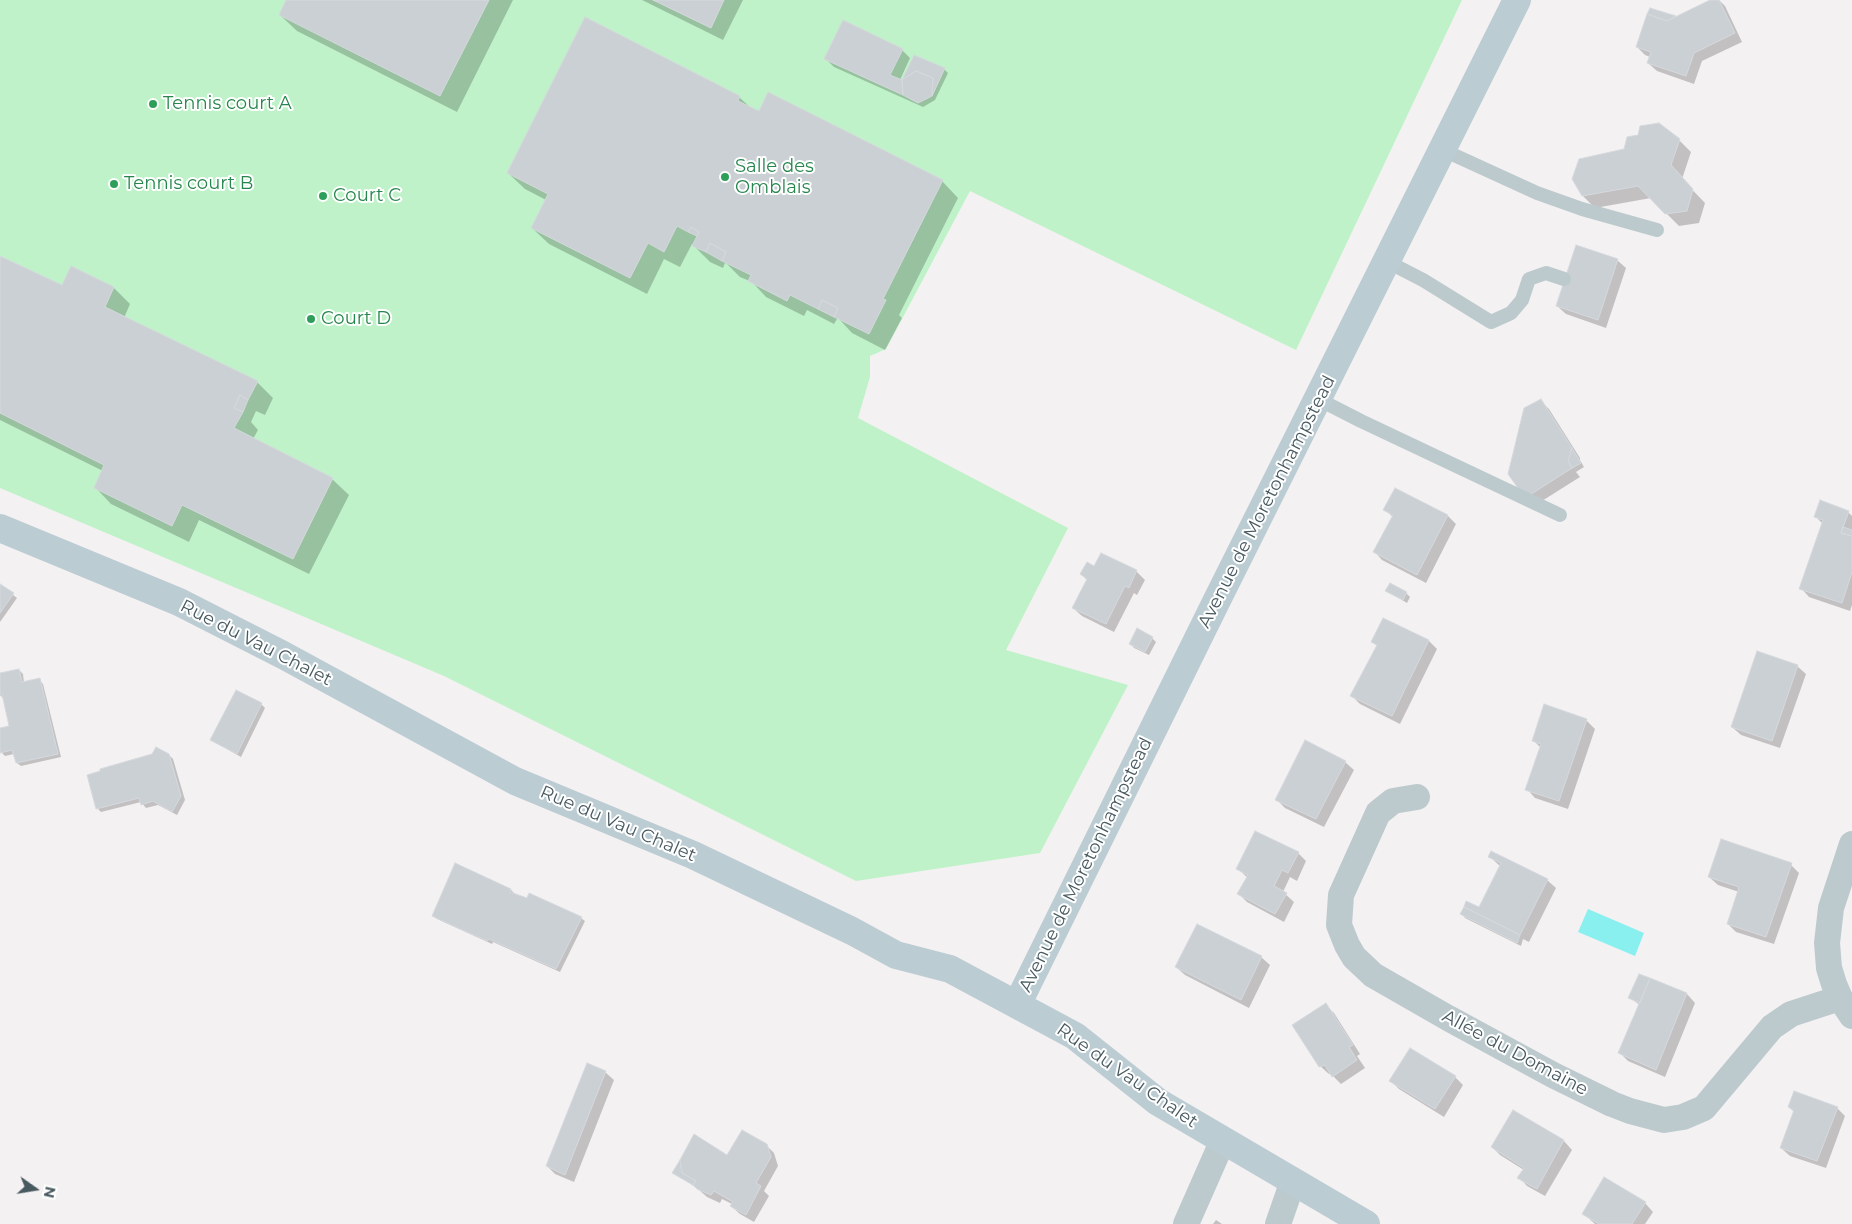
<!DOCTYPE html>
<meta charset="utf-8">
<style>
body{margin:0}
#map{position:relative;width:1852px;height:1224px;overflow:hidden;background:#f4f1f2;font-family:Montserrat,sans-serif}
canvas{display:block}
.north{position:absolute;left:10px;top:1164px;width:50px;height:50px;-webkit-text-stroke:4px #fff;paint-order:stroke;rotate:103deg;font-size:14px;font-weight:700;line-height:20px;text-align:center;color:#485a60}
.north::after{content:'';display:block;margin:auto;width:18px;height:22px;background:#485a60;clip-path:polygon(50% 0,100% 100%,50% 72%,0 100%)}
</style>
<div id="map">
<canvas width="1852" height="1224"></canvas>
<div class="north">N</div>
</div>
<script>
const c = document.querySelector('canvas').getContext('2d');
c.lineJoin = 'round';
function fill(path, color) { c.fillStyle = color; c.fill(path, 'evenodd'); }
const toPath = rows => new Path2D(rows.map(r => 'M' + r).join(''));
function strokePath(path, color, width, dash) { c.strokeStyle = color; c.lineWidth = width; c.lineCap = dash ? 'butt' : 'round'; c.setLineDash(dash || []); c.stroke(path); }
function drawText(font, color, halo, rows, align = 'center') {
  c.font = font + ' Montserrat,sans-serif'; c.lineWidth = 4; c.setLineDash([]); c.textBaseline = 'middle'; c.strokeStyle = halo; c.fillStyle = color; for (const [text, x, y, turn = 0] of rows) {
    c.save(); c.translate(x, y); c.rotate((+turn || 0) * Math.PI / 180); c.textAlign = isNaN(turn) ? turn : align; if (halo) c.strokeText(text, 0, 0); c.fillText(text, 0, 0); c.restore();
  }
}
const green = toPath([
 [0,0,1462,0,1296,350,970,191,886,349,870,356,870,377,858,418,1068,528,1006,650,1128,685,1040,853,856,881,444,676,0,488]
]);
const water = toPath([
 [1588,909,1644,933,1635,956,1578,932]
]);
const shadow = toPath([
 [287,0,513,0,457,112,297,31,280,15],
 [642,0,743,0,723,40],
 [1713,0,1719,0,1725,6,1742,42,1702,61,1694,84,1657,71,1648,63,1650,57,1645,55,1637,47,1650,10,1676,18],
 [902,50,910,58,900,80,944,69,948,73,935,100,923,107,834,67,825,58],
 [739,97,752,109,942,181,958,198,899,315,902,318,885,350,852,333,839,319,837,319,834,324,807,310,804,316,766,297,752,282,740,277,727,264,725,263,723,268,710,262,692,244,680,267,664,259,647,294,549,244,532,228,546,200,525,189,508,173],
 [1679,140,1691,152,1682,179,1705,203,1699,223,1679,226,1651,198,1595,208,1583,196,1625,150],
 [0,257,63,286,72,268,114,288,130,304,124,318,257,382,273,398,265,415,256,411,251,422,258,430,253,439,332,479,349,495,309,574,199,520,189,542,111,504,95,487,103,471,0,420],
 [1617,260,1626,268,1606,328,1566,314,1557,306],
 [1540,400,1549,409,1580,458,1580,460,1584,467,1576,472,1580,477,1534,506,1526,498],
 [1385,510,1448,516,1456,524,1426,583,1382,560,1374,551,1393,517],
 [1848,512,1852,516,1852,605,1850,611,1809,597,1801,588,1823,524,1816,517],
 [1101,554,1136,571,1145,580,1137,595,1134,593,1114,632,1082,616,1073,608,1088,581,1081,574,1094,567],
 [0,585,17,598,0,622],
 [1387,591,1406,593,1410,597,1407,603],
 [1384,620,1429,641,1437,649,1400,724,1360,704,1351,695,1377,646,1373,642],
 [1152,638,1156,642,1149,655,1134,648,1131,644],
 [1797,666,1806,674,1780,748,1741,735,1732,727],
 [19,670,23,674,24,683,39,680,43,684,61,757,21,766,17,763,14,754,5,756,1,752,0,730,11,727,3,698,0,695,0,674],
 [261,704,265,708,241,757,216,743,212,740],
 [1586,720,1595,729,1568,809,1535,798,1527,789,1541,748,1534,741],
 [169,755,173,759,185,800,177,815,158,805,146,808,141,802,101,812,97,808,102,772],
 [1345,762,1354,770,1324,827,1285,808,1277,800],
 [1298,853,1306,861,1297,881,1290,877,1283,892,1294,902,1284,922,1247,902,1239,894,1248,878,1238,869],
 [1490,857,1547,880,1556,888,1529,942,1523,939,1521,946,1465,918,1462,914,1479,908,1500,866],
 [455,865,511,890,515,894,581,918,585,921,560,972,493,942,492,944,437,919,433,916],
 [1791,865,1799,873,1774,944,1736,932,1728,924,1739,892,1718,885,1709,877],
 [1261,957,1270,965,1249,1008,1185,975,1176,967],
 [1640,976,1687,994,1695,1003,1665,1077,1628,1061,1620,1053,1640,1005,1630,998],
 [1325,1005,1334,1013,1360,1054,1357,1056,1365,1068,1341,1084,1331,1074,1329,1074,1320,1066],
 [605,1072,614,1080,574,1182,555,1174,547,1166],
 [1455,1077,1463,1085,1444,1117,1399,1089,1391,1081],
 [1789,1107,1837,1108,1845,1116,1826,1168,1790,1156,1781,1148,1795,1113],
 [1514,1111,1564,1141,1572,1150,1545,1196,1527,1186,1519,1177,1524,1170,1500,1155,1492,1147],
 [766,1145,774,1153,778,1166,764,1191,769,1196,754,1222,740,1214,731,1206,732,1204,722,1199,720,1203,707,1197,698,1189,674,1173],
 [1645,1203,1653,1212,1645,1224,1595,1224,1583,1213],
 [1216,1220,1222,1224,1213,1224]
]);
const building = toPath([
 [286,0,489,0,440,96,279,15,286,0],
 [653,0,724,0,711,28,653,0],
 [1710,0,1719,0,1735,33,1694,53,1686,76,1647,63,1651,52,1636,47,1647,14,1667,21,1710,0],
 [1650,8,1676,16,1667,21,1647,14,1650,8],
 [585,17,740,96,738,101,759,111,768,92,943,180,883,299,886,300,869,334,834,317,838,308,822,300,818,309,790,295,787,301,748,281,751,275,722,261,726,252,710,243,706,252,692,246,699,232,691,227,688,232,677,226,664,252,648,243,630,278,531,228,548,194,507,173,585,17],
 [843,20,903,49,890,75,902,80,903,95,824,59,843,20],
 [914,55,945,68,932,96,933,78,916,71,902,80,914,55],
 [916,71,933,78,932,96,918,103,903,95,902,80,916,71],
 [1659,123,1680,139,1671,165,1693,189,1687,211,1665,214,1638,186,1582,196,1572,179,1579,159,1624,149,1627,137,1638,135,1640,126,1659,123],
 [691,227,699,232,697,236,688,232,691,227],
 [710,243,726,252,722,261,706,252,710,243],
 [1576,245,1618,259,1598,320,1556,306,1576,245],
 [0,256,62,285,71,266,114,287,105,307,258,381,248,400,240,395,234,408,243,412,234,428,333,478,293,559,182,505,172,526,94,488,104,465,0,413,0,256],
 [822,300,838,308,834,317,818,309,822,300],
 [240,395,248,400,243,412,234,408,240,395],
 [1541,399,1572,448,1568,461,1572,468,1525,498,1508,474,1524,408,1541,399],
 [1572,448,1581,463,1572,468,1568,461,1572,448],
 [1395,488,1448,515,1417,575,1373,552,1393,515,1383,510,1395,488],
 [1820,500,1849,511,1841,533,1852,536,1852,572,1842,603,1799,589,1823,520,1814,517,1820,500],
 [1843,527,1852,530,1852,536,1841,533,1843,527],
 [1101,553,1137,570,1129,588,1125,586,1106,624,1072,608,1087,579,1080,574,1087,562,1094,566,1101,553],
 [1390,583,1407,592,1403,600,1385,591,1390,583],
 [0,584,14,593,0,613,0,584],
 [1383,618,1429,640,1392,716,1350,696,1377,645,1371,642,1383,618],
 [1137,628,1153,637,1145,652,1129,644,1137,628],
 [1757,651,1798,665,1772,741,1731,727,1757,651],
 [19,669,22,682,40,678,58,754,16,763,12,750,0,753,0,728,9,726,2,694,0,694,0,673,19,669],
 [236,690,262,703,237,754,210,740,236,690],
 [1544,704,1587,719,1559,801,1525,790,1541,744,1532,741,1544,704],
 [1305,740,1346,761,1316,819,1275,800,1305,740],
 [156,747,169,754,181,796,172,812,153,801,141,805,139,798,96,809,87,775,100,771,100,769,152,754,156,747],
 [1255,831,1299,852,1288,873,1282,870,1274,886,1287,893,1275,914,1237,894,1248,875,1236,869,1255,831],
 [1721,839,1792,863,1766,937,1727,924,1739,887,1708,877,1721,839],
 [1491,851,1548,879,1520,935,1464,907,1466,901,1479,907,1501,863,1488,857,1491,851],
 [455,863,511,889,510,892,527,898,529,893,582,917,556,969,489,939,487,941,432,916,455,863],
 [1464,907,1520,935,1517,943,1460,914,1464,907],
 [1197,924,1262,956,1241,1000,1175,967,1197,924],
 [1639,974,1650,978,1640,1003,1628,998,1639,974],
 [1650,978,1687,993,1656,1070,1618,1053,1650,978],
 [1326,1003,1353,1045,1349,1047,1357,1060,1332,1077,1325,1065,1319,1067,1292,1025,1326,1003],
 [1410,1048,1456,1076,1435,1109,1389,1081,1410,1048],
 [587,1063,606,1071,565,1175,546,1166,587,1063],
 [1794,1091,1838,1107,1817,1161,1780,1148,1794,1110,1788,1107,1794,1091],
 [1513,1110,1564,1140,1537,1189,1517,1178,1524,1168,1491,1147,1513,1110],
 [742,1130,767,1144,771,1157,756,1183,761,1186,746,1215,730,1206,733,1202,714,1191,711,1195,697,1189,693,1185,696,1181,682,1173,680,1160,694,1134,727,1155,742,1130],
 [680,1160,682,1173,696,1181,693,1185,672,1173,680,1160],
 [1604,1177,1646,1202,1632,1224,1599,1224,1582,1214,1604,1177]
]);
const lane = toPath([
 [1443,150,1537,193,1582,209,1657,230],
 [1386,261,1423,280,1491,322,1511,313,1522,300,1529,279,1546,273,1564,279],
 [1318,399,1361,421,1560,515]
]);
const street = toPath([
 [1417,797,1393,801,1378,813,1341,895,1339,925,1347,945,1354,957,1373,975,1448,1018,1553,1075,1612,1104,1630,1111,1664,1120,1683,1117,1704,1108,1772,1027,1791,1014,1840,998],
 [1852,844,1831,908,1827,943,1829,968,1834,984,1840,998,1852,1016],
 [1186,1224,1223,1140],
 [1278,1224,1293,1181]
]);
const secondary = toPath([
 [0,528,179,602,283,655,515,781,693,855,852,931,896,955,950,969,1075,1036,1158,1102,1366,1224],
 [1017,1005,1219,596,1517,0]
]);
const markers = [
 [153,104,5,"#2e9e5b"],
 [725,177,5,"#2e9e5b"],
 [114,184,5,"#2e9e5b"],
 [323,196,5,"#2e9e5b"],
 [311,319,5,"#2e9e5b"]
];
const leisureNames = [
 ["Tennis court A",163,104],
 ["Salle des",735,167],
 ["Omblais",735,188],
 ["Tennis court B",124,184],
 ["Court C",333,196],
 ["Court D",321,319]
];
const streetNames = [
 ["Avenue de Moretonhampstead",1267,502,-63],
 ["Rue du Vau Chalet",256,643,27],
 ["Rue du Vau Chalet",618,824,23],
 ["Avenue de Moretonhampstead",1086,865,-64],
 ["Allée du Domaine",1515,1053,28],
 ["Rue du Vau Chalet",1127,1076,35]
];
fill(green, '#bff2c8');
fill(water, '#8af0ef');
fill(shadow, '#0003');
fill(building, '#cbd0d4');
strokePath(building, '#d5d9dd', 1);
strokePath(lane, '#bccace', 14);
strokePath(street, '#bccace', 26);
strokePath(secondary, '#bcccd3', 28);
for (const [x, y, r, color] of markers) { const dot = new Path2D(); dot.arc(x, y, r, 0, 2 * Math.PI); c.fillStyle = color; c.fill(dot); strokePath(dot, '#fff', 2); }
drawText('18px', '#27864d', '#fff', leisureNames, 'left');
drawText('18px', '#485a60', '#fff', streetNames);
</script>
